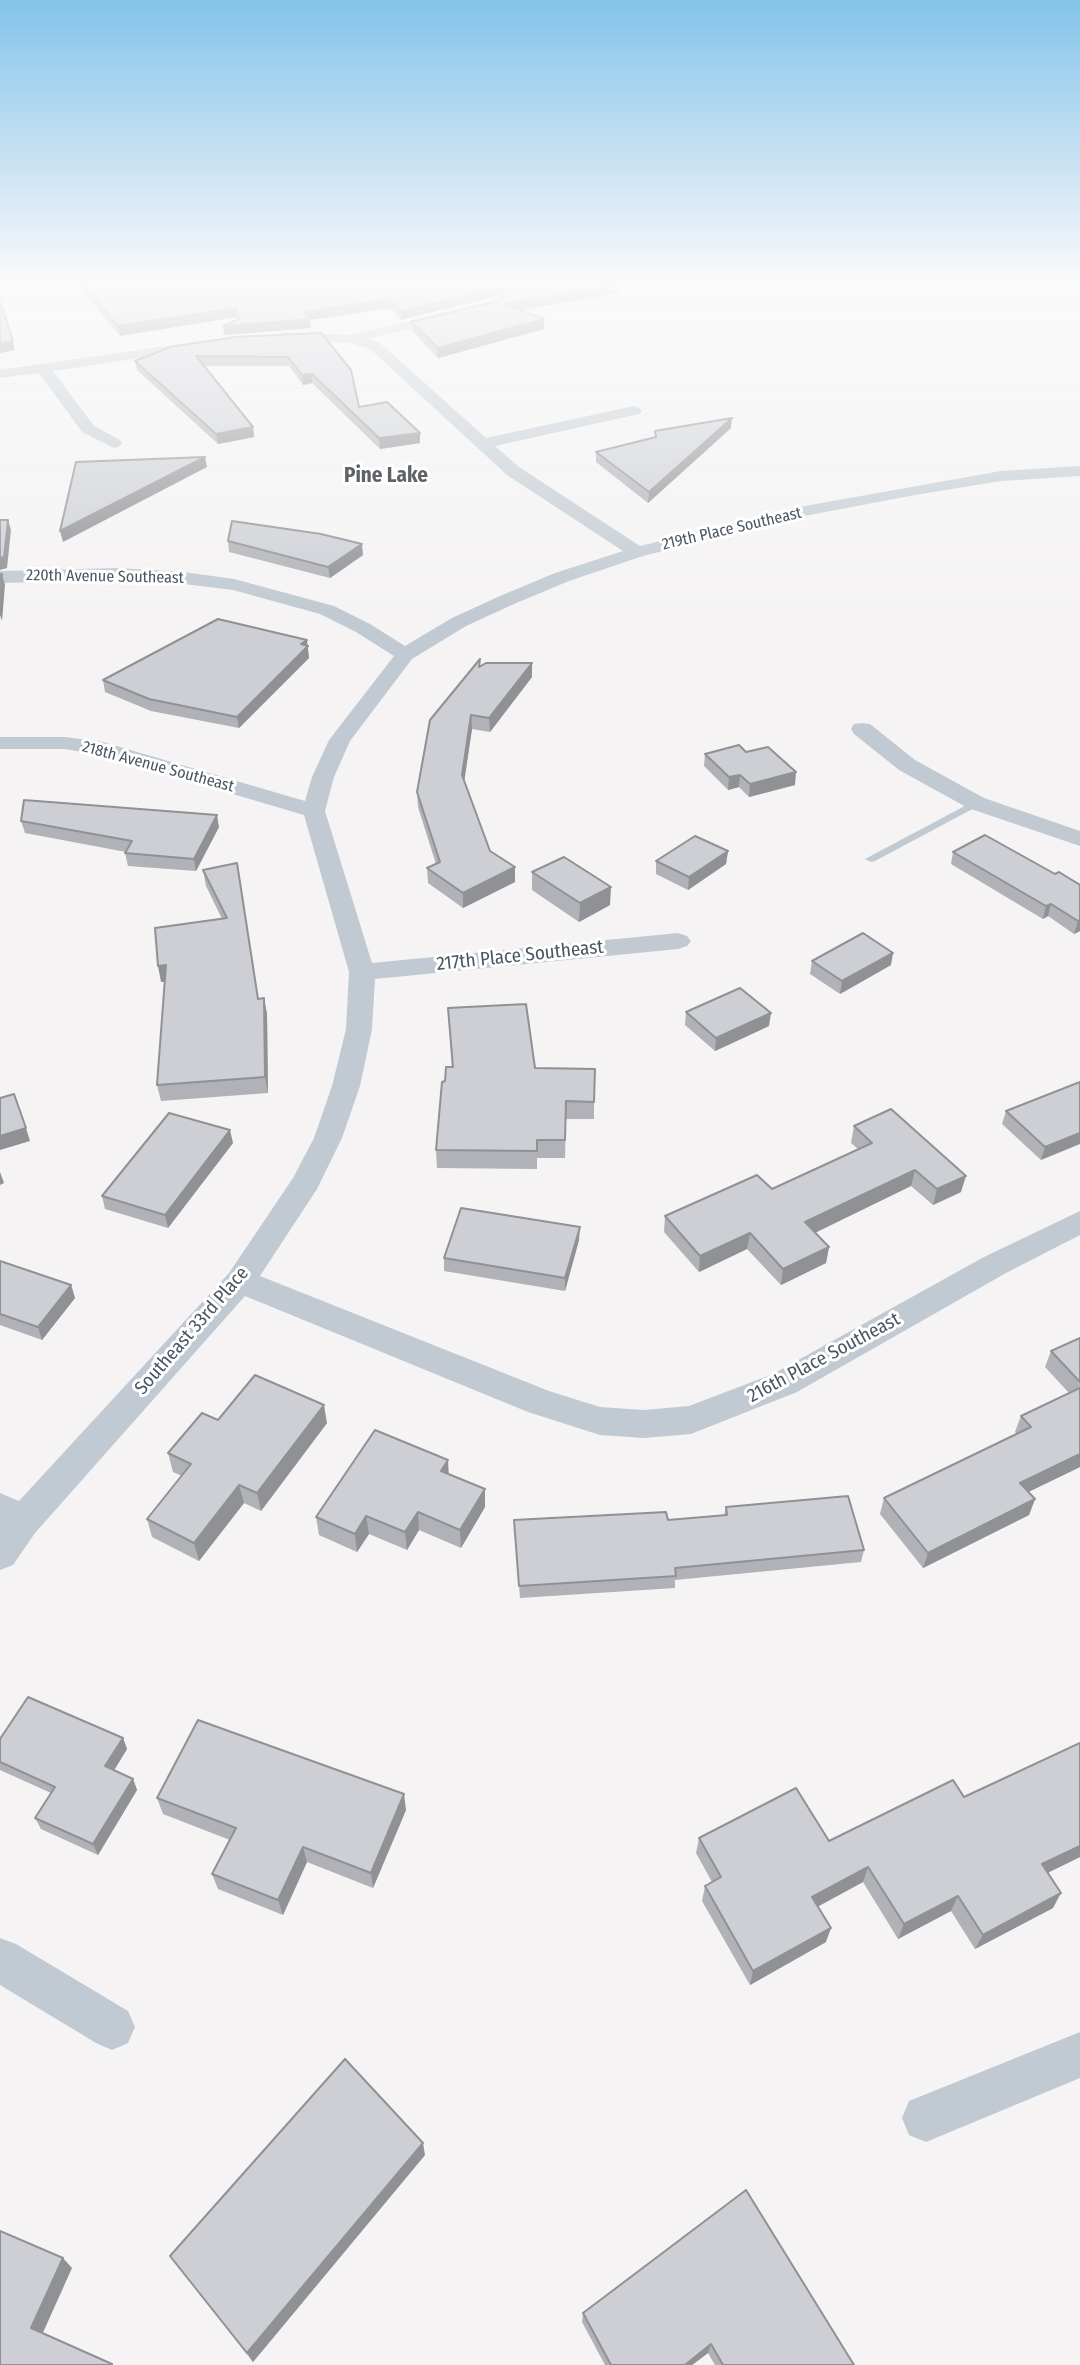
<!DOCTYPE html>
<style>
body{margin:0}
canvas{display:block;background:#f5f3f3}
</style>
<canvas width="1080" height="2365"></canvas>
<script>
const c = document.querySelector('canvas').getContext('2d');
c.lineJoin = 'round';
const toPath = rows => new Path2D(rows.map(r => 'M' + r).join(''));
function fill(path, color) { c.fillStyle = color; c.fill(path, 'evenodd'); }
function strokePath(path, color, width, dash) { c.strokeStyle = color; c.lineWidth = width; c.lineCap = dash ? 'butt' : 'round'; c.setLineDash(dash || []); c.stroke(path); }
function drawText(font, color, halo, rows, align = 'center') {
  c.font = font + ' "Fira Sans Condensed",sans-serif'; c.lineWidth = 6; c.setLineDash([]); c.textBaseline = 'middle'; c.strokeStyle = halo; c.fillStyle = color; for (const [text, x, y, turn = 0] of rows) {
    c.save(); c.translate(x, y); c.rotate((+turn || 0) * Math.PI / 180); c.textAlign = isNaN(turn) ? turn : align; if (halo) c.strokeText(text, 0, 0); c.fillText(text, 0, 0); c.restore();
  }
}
const lane = toPath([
 [976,800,981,803,980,805,875,861,871,862,865,859,976,800]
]);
const street = toPath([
 [449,311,456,315,454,318,368,339,380,343,486,438,634,406,639,408,642,411,639,414,495,446,519,467,640,546,799,507,1001,471,1080,466,1080,476,1001,481,915,495,799,517,643,556,569,581,514,604,466,626,412,659,350,741,334,777,325,811,372,963,678,933,687,936,691,941,687,946,678,949,375,979,372,1029,360,1086,342,1138,317,1189,260,1276,549,1391,600,1407,644,1410,689,1406,773,1374,984,1257,1080,1211,1080,1235,1006,1273,797,1392,691,1434,644,1438,600,1435,528,1412,245,1296,35,1533,13,1565,0,1570,0,1493,19,1501,229,1273,293,1178,314,1138,332,1086,346,1029,349,972,304,815,100,755,65,749,0,749,0,737,65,737,103,742,305,801,312,777,329,740,394,656,356,632,320,614,233,590,184,584,119,580,0,583,0,571,119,568,184,572,234,579,334,606,370,624,405,646,452,618,500,596,555,573,623,551,507,475,370,349,351,343,285,340,278,336,285,332,352,335,449,311],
 [201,341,206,342,206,348,53,371,94,426,120,440,122,443,120,446,114,448,82,432,39,373,0,378,0,370,201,341],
 [862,723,870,724,915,760,984,798,1080,831,1080,846,968,808,899,770,854,734,851,729,854,724,862,723],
 [0,1938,16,1944,128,2011,135,2027,128,2043,112,2050,96,2043,0,1985,0,1938],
 [1080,2032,1080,2078,926,2142,909,2135,902,2118,909,2101,1080,2032]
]);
const wall = toPath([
 [74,281,619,281,618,293,521,310,544,319,544,329,438,358,412,331,411,322,502,300,503,298,496,296,401,320,390,308,310,320,311,328,224,335,238,320,237,317,120,336],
 [321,333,359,407,420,443,380,449,312,383,303,385,289,366,204,366,253,427,254,437,218,444,137,370,135,361],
 [731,428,648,503,596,462,596,452,655,437,655,431],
 [228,541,363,555,330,578,229,552],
 [307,646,309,658,239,728,151,711,105,692,103,680],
 [532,663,532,677,490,732,472,729,464,780,490,851,515,882,463,908,428,883,427,868,436,864,418,807,417,792,481,666],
 [746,752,795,785,749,797,739,787,728,790,704,766,705,754],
 [21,821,219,827,196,871,128,866,125,853,126,852,25,833],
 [728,851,726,864,688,890,656,874,656,861],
 [953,852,1055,874,1080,885,1080,931,1074,934,1048,916,1043,919,951,864],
 [237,863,258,999,264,998,267,1014,268,1093,161,1101,157,1085,165,982,161,982,222,919,206,886,203,870],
 [532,872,610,905,579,922,532,890],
 [812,961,891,965,840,994,810,974],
 [448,1008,535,1068,594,1102,594,1119,566,1119,565,1158,537,1158,537,1169,437,1168,436,1150,445,1081,452,1067],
 [686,1012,769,1026,715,1051,685,1025],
 [1080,1082,1041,1160,1002,1124,1006,1111],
 [854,1126,961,1192,933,1205,911,1186,815,1233,829,1247,826,1263,781,1285,747,1249,699,1272,664,1232,665,1216,772,1189,858,1149,851,1143],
 [233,1143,168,1228,105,1209,102,1196],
 [579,1240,565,1291,444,1271,444,1258],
 [0,1261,71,1285,75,1298,42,1340,0,1325],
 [1080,1338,1080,1467,1028,1492,1035,1499,1029,1515,923,1568,880,1514,884,1498,1017,1434,1015,1432,1021,1416,1069,1393,1045,1367,1051,1351],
 [218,1420,327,1423,261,1511,244,1503,199,1561,152,1537,147,1519,182,1476,173,1472,168,1453],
 [449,1474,485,1489,485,1507,461,1548,419,1530,407,1550,369,1534,357,1552,319,1535,316,1517],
 [726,1507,864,1550,861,1562,675,1580,675,1588,520,1598,514,1520,668,1520,724,1515],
 [123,1738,127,1749,114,1770,133,1779,137,1790,98,1855,41,1829,35,1818,51,1793,0,1770,0,1739],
 [1080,1743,1080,1857,1047,1873,1053,1908,975,1949,951,1911,898,1939,863,1882,818,1906,826,1942,750,1985,702,1901,705,1886,712,1882,696,1853,699,1838,829,1841,964,1797],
 [157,1798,406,1810,373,1888,307,1862,283,1915,218,1889,212,1874,230,1840,163,1814],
 [425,2155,253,2362,170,2256],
 [583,2313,854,2365,715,2365,708,2353,692,2365,605,2365,582,2322]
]);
const shadedWall = toPath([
 [619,284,618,293,505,313,505,304],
 [496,288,496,296,401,320,401,311],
 [389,299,390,308,310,320,311,328,224,335,223,326,304,312],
 [236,308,237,317,120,336,118,326],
 [544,319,544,329,438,358,438,348],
 [13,341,15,350,0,353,0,343],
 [312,374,312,383,303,385,302,375],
 [732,418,731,428,648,503,649,492],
 [253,427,254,437,218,444,216,434],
 [420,433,420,443,380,449,379,438],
 [205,457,207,467,63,542,60,531],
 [8,520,11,530,7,568,0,570,0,558],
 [362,544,363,555,330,578,328,567],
 [2,574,5,585,2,621,0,615,0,598],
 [307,640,309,658,239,728,237,717,301,644],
 [532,663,532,677,490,732,489,718],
 [471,715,472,729,463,790,462,775],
 [796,772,795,785,749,797,750,784],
 [740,775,739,787,728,790,729,777],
 [217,815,219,827,196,871,194,859],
 [728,851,726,864,688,890,689,877],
 [515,867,515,882,463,908,463,893],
 [611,887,610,905,579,922,580,903],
 [1051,904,1048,916,1043,919,1046,906],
 [1080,920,1080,931,1074,934,1078,921],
 [893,953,891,965,840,994,842,981],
 [166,965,170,981,161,982,158,966],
 [264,998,267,1014,268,1093,265,1077],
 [771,1013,769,1026,715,1051,716,1038],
 [26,1128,30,1141,0,1150,0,1136],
 [230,1130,233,1143,168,1228,165,1215],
 [1080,1133,1080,1144,1041,1160,1045,1147],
 [915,1170,911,1186,802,1239,805,1222],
 [0,1172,4,1183,0,1185],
 [966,1176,961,1192,933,1205,937,1189],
 [580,1227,579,1240,565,1291,565,1278],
 [750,1233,747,1249,699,1272,700,1256],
 [829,1247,826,1263,781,1285,783,1269],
 [71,1285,75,1298,42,1340,38,1327],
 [324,1405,327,1423,261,1511,257,1493],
 [1080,1454,1080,1467,1014,1499,1020,1483],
 [448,1460,449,1479,441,1471],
 [239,1485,244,1503,199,1561,194,1543],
 [485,1489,485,1507,461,1548,460,1530],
 [1035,1499,1029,1515,923,1568,928,1553],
 [418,1512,419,1530,407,1550,405,1532],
 [366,1516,369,1534,357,1552,355,1534],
 [123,1738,127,1749,110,1777,105,1766],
 [133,1779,137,1790,98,1855,93,1844],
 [404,1794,406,1810,373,1888,371,1873],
 [1080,1846,1080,1857,1033,1880,1042,1864],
 [303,1847,307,1862,283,1915,278,1900],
 [868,1867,863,1882,808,1912,812,1897],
 [1061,1893,1053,1908,975,1949,983,1935],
 [958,1896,951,1911,898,1939,904,1924],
 [831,1928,826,1942,750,1985,753,1971],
 [423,2143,425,2155,253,2362,247,2353],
 [63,2258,72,2268,41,2337,31,2328],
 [711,2344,708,2353,692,2365,685,2365]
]);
const building = toPath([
 [80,281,619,281,619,284,505,304,544,319,438,348,411,322,502,300,504,289,496,288,401,311,389,299,304,312,310,319,223,326,239,319,236,308,118,326,80,281],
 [0,301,13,341,0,343,0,301],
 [321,333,351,370,359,407,387,402,420,433,379,438,312,374,302,375,288,357,196,356,253,427,216,434,135,361,170,347,235,337,321,333],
 [732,418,649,492,596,452,656,437,655,431,732,418],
 [205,457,60,531,76,462,205,457],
 [0,520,8,520,4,557,0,558,0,520],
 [232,521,321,534,362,544,328,567,228,541,232,521],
 [0,574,2,574,0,598,0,574],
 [218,619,307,640,301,644,308,646,237,717,149,699,103,680,218,619],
 [480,659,479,667,486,663,532,663,489,718,471,715,462,775,490,851,515,867,463,893,427,868,440,862,417,792,430,720,480,659],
 [739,745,746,752,768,747,796,772,750,784,740,775,729,777,705,754,739,745],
 [24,800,217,815,194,859,125,853,132,841,21,821,24,800],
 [985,835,1055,874,1059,872,1080,885,1080,920,1078,921,1051,904,1046,906,953,852,985,835],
 [695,836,728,851,689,877,656,861,695,836],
 [564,857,611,887,580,903,532,872,564,857],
 [237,863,258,999,264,998,265,1077,157,1085,166,965,158,966,155,928,227,918,203,870,237,863],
 [863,933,893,953,842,981,812,961,863,933],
 [740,988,771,1013,716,1038,686,1012,740,988],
 [526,1004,535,1068,595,1069,594,1102,566,1101,565,1140,537,1140,537,1151,436,1150,442,1082,445,1081,446,1067,453,1067,448,1008,526,1004],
 [1080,1082,1080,1133,1045,1147,1006,1111,1080,1082],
 [14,1094,26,1128,0,1136,0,1098,14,1094],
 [891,1109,966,1176,937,1189,915,1170,805,1222,829,1247,783,1269,750,1233,700,1256,665,1216,757,1175,772,1189,872,1143,854,1126,891,1109],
 [169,1113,230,1130,165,1215,102,1196,169,1113],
 [461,1208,580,1227,565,1278,444,1258,461,1208],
 [0,1261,71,1285,38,1327,0,1314,0,1261],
 [1080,1338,1080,1382,1051,1351,1080,1338],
 [255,1375,324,1405,257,1493,239,1485,194,1543,147,1519,191,1464,168,1453,202,1413,218,1420,255,1375],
 [1080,1388,1080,1454,1020,1483,1035,1499,928,1553,884,1498,1031,1427,1021,1416,1080,1388],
 [375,1430,448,1460,441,1471,485,1489,460,1530,418,1512,405,1532,366,1516,355,1534,316,1517,375,1430],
 [848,1496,864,1550,675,1568,676,1576,519,1586,514,1520,666,1512,668,1520,727,1515,726,1507,848,1496],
 [28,1697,123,1738,105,1766,133,1779,93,1844,35,1818,55,1787,0,1762,0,1739,28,1697],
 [198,1720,404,1794,371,1873,303,1847,278,1900,212,1874,236,1828,157,1798,198,1720],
 [1080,1743,1080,1846,1042,1864,1061,1893,983,1935,958,1896,904,1924,868,1867,812,1897,831,1928,753,1971,705,1886,721,1877,699,1838,796,1788,829,1841,953,1780,964,1797,1080,1743],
 [345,2059,423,2143,247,2353,170,2256,345,2059],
 [746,2190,854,2365,723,2365,711,2344,685,2365,611,2365,583,2313,746,2190],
 [0,2231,63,2258,31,2328,112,2364,111,2365,0,2365,0,2231]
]);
const farStreetnames = [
 ["219th Place Southeast",732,529,-13],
 ["220th Avenue Southeast",105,577,1],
 ["218th Avenue Southeast",158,767,15]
];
const streetNames = [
 ["217th Place Southeast",520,956,-6],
 ["Southeast 33rd Place",192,1331,-49],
 ["216th Place Southeast",824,1358,-28]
];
const farDistrictnames = [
 ["Pine Lake",386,476]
];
fill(lane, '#c1cad2');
fill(street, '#c1cad2');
fill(wall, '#b0b2b7');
fill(shadedWall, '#909195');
fill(building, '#cdcfd5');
strokePath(building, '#909195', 2);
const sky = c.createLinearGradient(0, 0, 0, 613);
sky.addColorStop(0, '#85c3ea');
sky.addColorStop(0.46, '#fafafa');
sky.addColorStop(1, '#fafafa00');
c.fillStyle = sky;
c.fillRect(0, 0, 1080, 613);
drawText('16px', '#4a5661', '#fff', farStreetnames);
drawText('19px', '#4a5661', '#fff', streetNames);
drawText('bold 21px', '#5f6368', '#fff', farDistrictnames);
</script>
